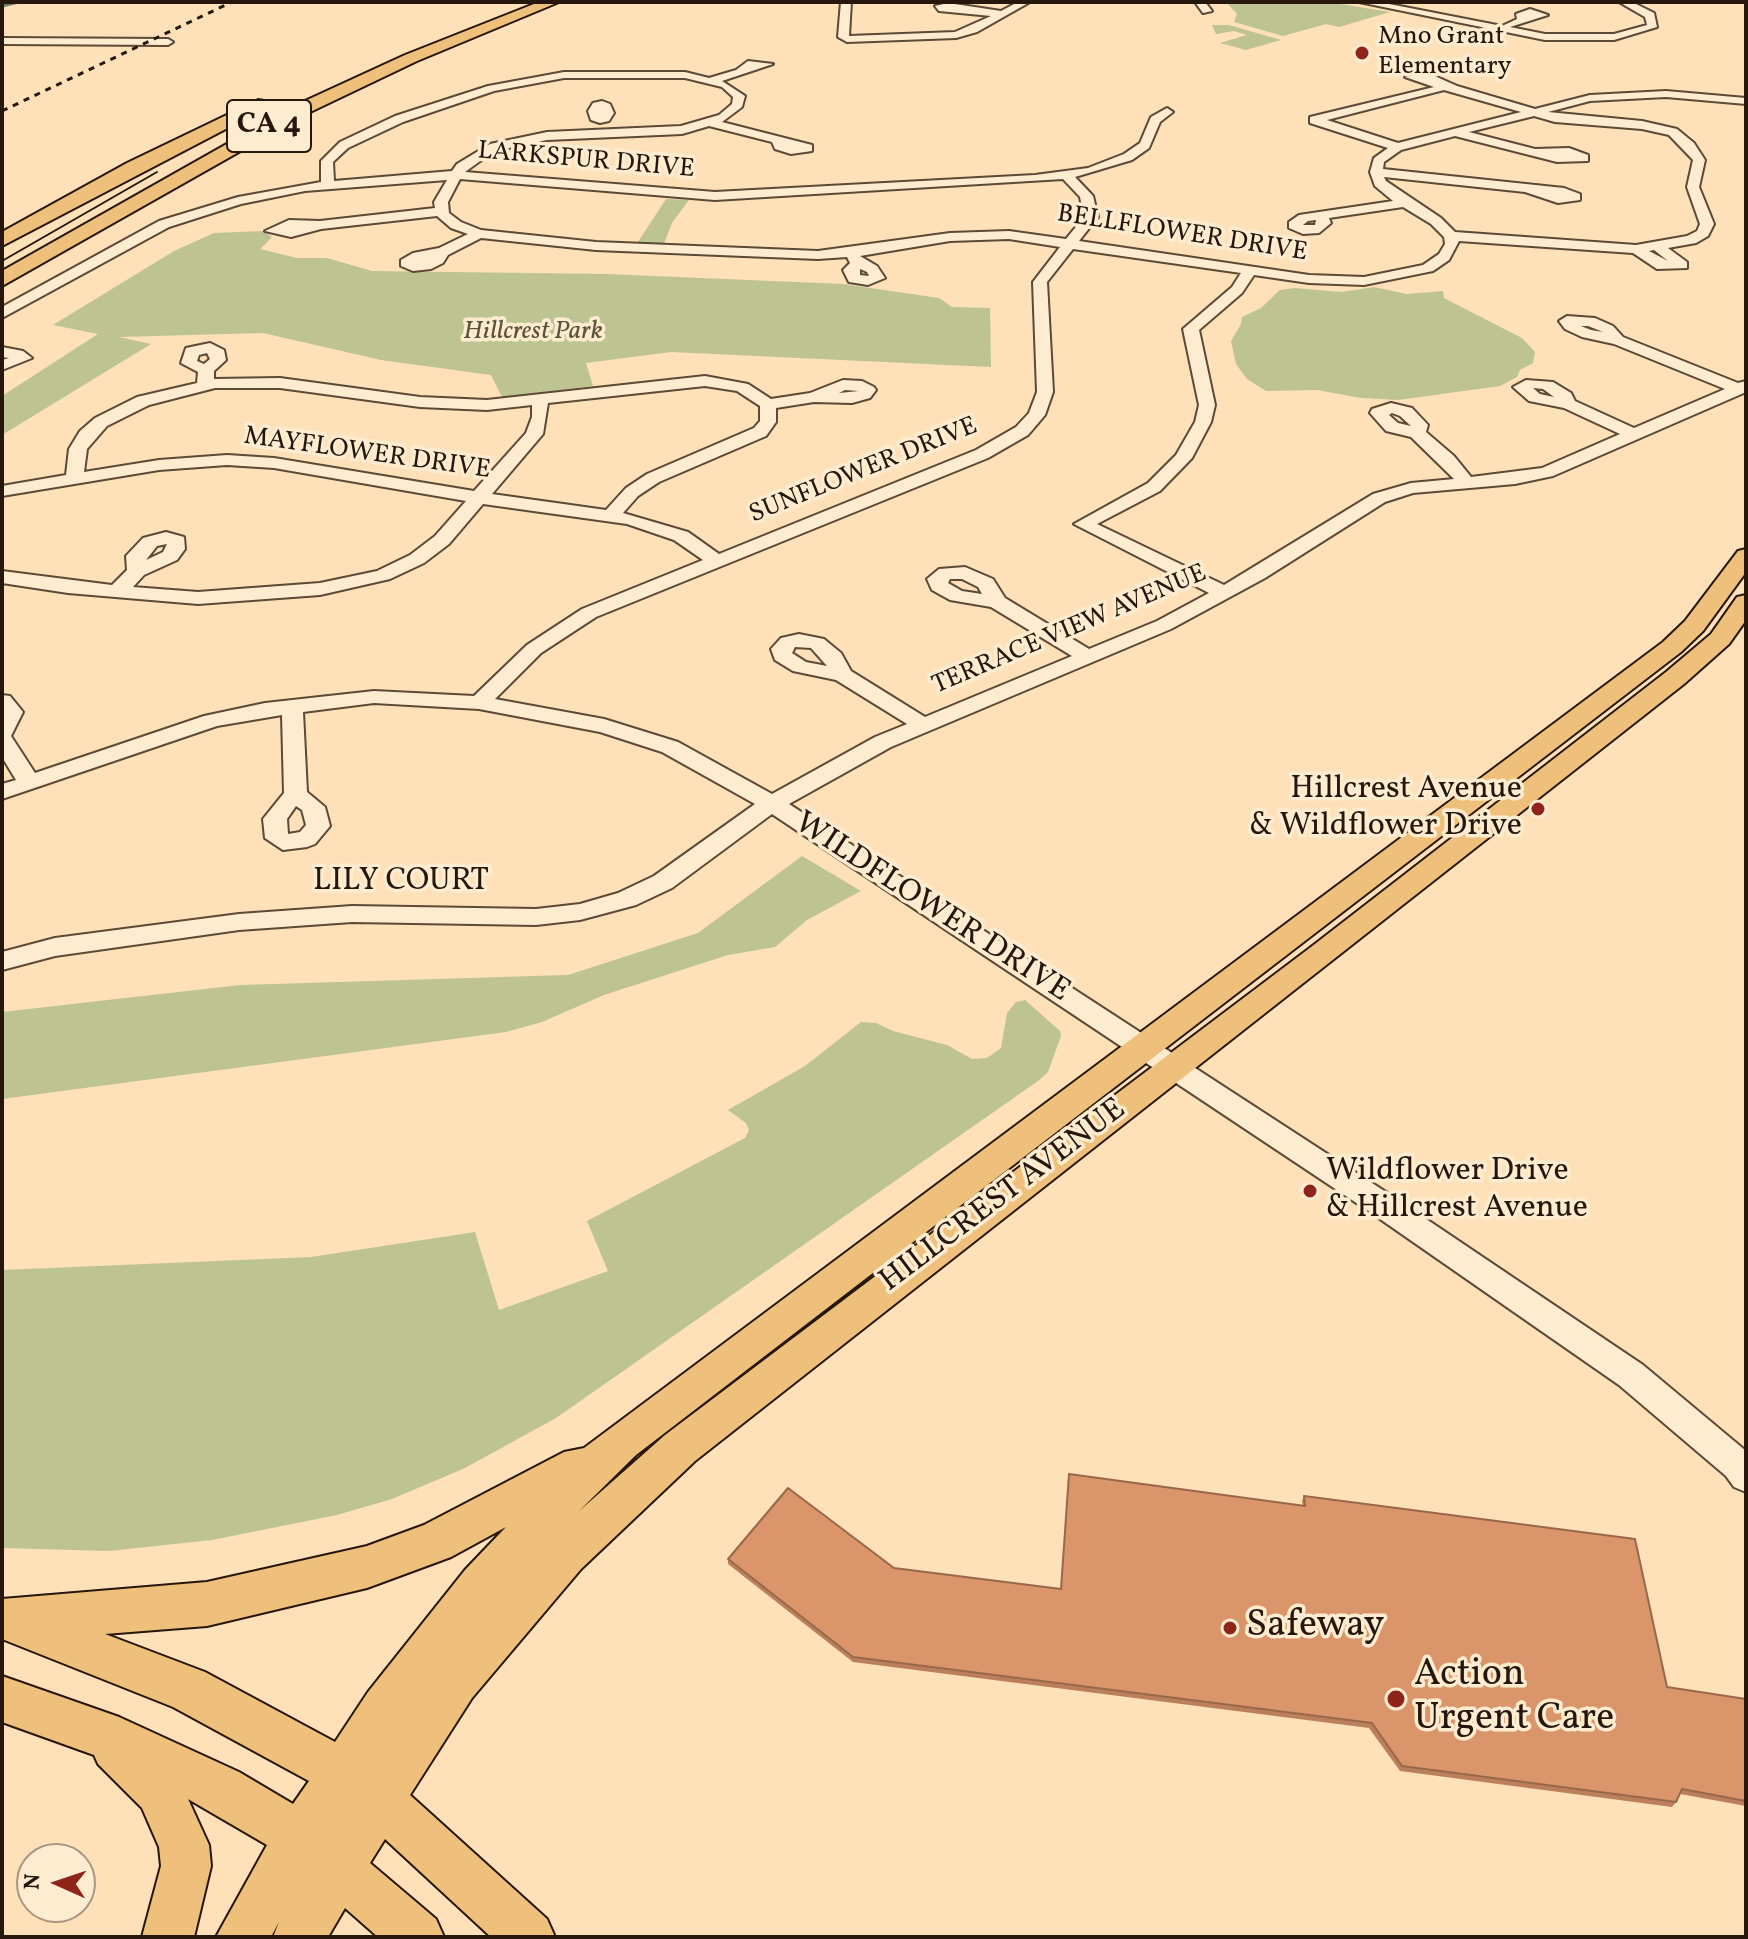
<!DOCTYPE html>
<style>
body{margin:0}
#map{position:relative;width:1748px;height:1939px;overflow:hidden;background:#fee1b8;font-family:Vollkorn,serif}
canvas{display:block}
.frame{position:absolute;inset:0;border:4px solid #26160b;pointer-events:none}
.north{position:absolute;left:16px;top:1843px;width:80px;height:80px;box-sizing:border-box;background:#feecd1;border:2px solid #a89682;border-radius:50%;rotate:273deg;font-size:22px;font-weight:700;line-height:32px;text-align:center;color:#26160b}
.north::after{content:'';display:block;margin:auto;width:28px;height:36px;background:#8f2418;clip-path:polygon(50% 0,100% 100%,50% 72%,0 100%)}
</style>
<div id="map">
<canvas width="1748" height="1939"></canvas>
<div class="frame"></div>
<div class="north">N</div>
</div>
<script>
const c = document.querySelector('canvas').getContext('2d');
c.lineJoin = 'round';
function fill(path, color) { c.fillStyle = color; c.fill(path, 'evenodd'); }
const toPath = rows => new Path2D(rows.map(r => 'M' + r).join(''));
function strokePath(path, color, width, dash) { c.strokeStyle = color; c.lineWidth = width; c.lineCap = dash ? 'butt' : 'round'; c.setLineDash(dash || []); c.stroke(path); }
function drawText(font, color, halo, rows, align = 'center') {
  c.font = font + ' Vollkorn,serif'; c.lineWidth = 7; c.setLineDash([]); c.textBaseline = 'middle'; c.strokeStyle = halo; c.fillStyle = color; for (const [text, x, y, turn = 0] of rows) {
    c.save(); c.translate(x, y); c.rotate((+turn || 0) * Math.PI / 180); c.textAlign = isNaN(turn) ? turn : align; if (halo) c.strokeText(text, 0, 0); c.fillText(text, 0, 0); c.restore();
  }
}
const green = toPath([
 [1226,2,1328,2,1390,12,1339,27,1326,24,1283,36,1234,22,1237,14],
 [1212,25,1229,25,1281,40,1246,50,1220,43,1247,35,1234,31,1216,34],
 [666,199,689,200,672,223,663,246,636,245],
 [263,231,272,237,260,249,297,258,327,258,372,271,607,274,843,284,939,298,952,307,990,308,991,367,671,352,586,363,593,386,502,397,491,375,381,360,263,333,119,337,151,344,2,435,2,396,98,334,53,325,174,251,214,233],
 [1374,287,1407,294,1443,291,1444,298,1522,338,1535,352,1533,363,1520,370,1517,377,1500,386,1398,400,1361,398,1317,390,1266,391,1247,379,1236,364,1231,341,1241,324,1242,317,1261,308,1280,290,1295,288,1342,292],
 [802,856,861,891,807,920,775,947,728,955,604,995,542,1022,506,1032,2,1099,2,1012,240,985,568,975,698,933],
 [1025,1000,1060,1031,1061,1036,1048,1072,1038,1081,556,1418,465,1468,392,1499,337,1515,212,1540,109,1551,2,1548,2,1270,311,1257,475,1232,499,1310,608,1271,587,1221,745,1138,749,1130,746,1123,728,1110,805,1066,861,1022,876,1023,893,1031,947,1045,972,1059,987,1058,1001,1048,1007,1013,1016,1002]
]);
const stream = toPath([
 [2,6,19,2]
]);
const minor = toPath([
 [841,2,851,2,849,36,955,32,991,16,939,11,935,6,948,3,1001,11,1018,2,1030,2,977,32,956,38,847,42,838,37,841,2],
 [1195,2,1205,2,1212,11,1203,13,1195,2],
 [1359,2,1379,2,1502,26,1517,19,1516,14,1530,9,1548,15,1510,27,1545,34,1614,34,1647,25,1645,17,1619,2,1632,2,1654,13,1657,27,1614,40,1545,40,1359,2],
 [2,38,168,39,173,42,168,45,2,44,2,38],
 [748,61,773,64,722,81,745,96,742,107,722,122,812,145,812,151,791,154,775,149,772,142,709,126,682,134,547,140,494,151,465,172,715,192,1035,175,1088,168,1124,154,1140,143,1151,117,1167,108,1173,112,1160,122,1149,148,1132,160,1075,177,1093,196,1098,217,1079,241,1309,275,1364,277,1423,265,1439,254,1445,244,1444,237,1431,224,1403,207,1329,218,1331,223,1319,233,1303,234,1289,228,1289,222,1299,215,1393,201,1375,186,1370,172,1374,158,1388,148,1310,123,1310,117,1434,87,1405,77,1428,73,1457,86,1535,109,1590,95,1666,91,1746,98,1746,104,1666,97,1590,101,1548,112,1642,121,1677,129,1694,143,1705,160,1699,187,1714,224,1708,236,1696,243,1668,248,1687,262,1687,268,1657,269,1633,253,1459,241,1449,260,1433,271,1364,285,1309,283,1254,275,1242,293,1199,330,1215,405,1211,422,1192,458,1160,491,1097,524,1224,585,1373,494,1411,483,1454,479,1411,437,1386,431,1370,413,1372,409,1391,403,1412,408,1428,425,1426,432,1454,456,1471,477,1542,468,1620,434,1564,408,1529,401,1513,387,1526,380,1553,382,1571,393,1575,401,1634,428,1725,389,1614,344,1582,337,1565,329,1559,321,1567,316,1595,318,1613,326,1623,337,1738,383,1746,381,1746,392,1553,476,1515,484,1413,493,1385,502,1265,578,1171,629,891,747,789,804,1392,1196,1643,1365,1746,1451,1746,1492,1734,1487,1726,1476,1619,1385,1370,1212,772,814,672,888,636,905,580,920,536,925,352,922,239,930,55,956,2,970,2,952,55,938,239,914,352,906,536,909,580,904,618,893,654,876,755,804,662,752,600,732,479,709,374,703,303,712,307,792,325,807,330,826,315,844,307,847,283,850,265,838,263,819,284,793,282,715,217,726,2,799,2,784,16,780,2,757,2,695,10,696,23,712,11,736,35,773,204,716,265,703,374,691,474,696,527,645,582,609,703,560,674,540,627,524,483,504,449,544,424,563,390,579,320,595,198,604,68,593,2,583,2,571,112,585,127,570,126,556,143,538,166,532,184,537,185,549,177,560,144,575,133,587,198,592,320,583,377,571,410,555,435,536,466,501,274,468,227,465,159,470,2,496,2,486,66,475,69,449,80,431,95,418,137,397,197,383,198,372,181,363,186,348,210,343,224,350,226,360,214,371,214,379,280,378,420,397,487,400,705,376,748,384,771,399,810,393,843,380,862,381,874,387,876,390,870,398,852,403,814,402,776,408,776,422,766,436,659,482,638,496,623,513,688,532,719,554,976,450,1016,427,1029,413,1037,392,1033,282,1060,247,1009,239,950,241,860,256,877,266,885,278,868,285,849,282,843,270,850,263,847,257,818,259,596,250,481,238,448,255,443,263,431,269,413,271,401,266,401,260,413,253,439,248,468,234,451,228,437,216,321,229,291,237,265,231,289,220,320,221,435,208,434,202,447,180,305,191,241,204,169,227,2,318,2,307,159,221,238,197,321,182,321,161,340,142,395,116,488,86,564,72,685,72,709,78,736,70,748,61],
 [564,78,685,78,722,87,733,97,732,104,719,115,681,126,547,132,490,144,457,164,452,171,334,181,333,162,348,148,403,122,494,91,564,78],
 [1444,90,1521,112,1398,143,1327,120,1444,90],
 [1534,116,1555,122,1642,129,1669,135,1693,160,1687,187,1700,224,1697,231,1687,236,1636,245,1455,232,1441,218,1386,181,1384,177,1525,192,1558,203,1580,200,1580,194,1564,188,1383,169,1384,162,1401,150,1455,136,1557,162,1588,161,1588,155,1569,148,1535,149,1469,132,1534,116],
 [460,179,715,200,1063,179,1080,197,1084,217,1066,239,1009,231,950,233,818,251,596,242,481,230,461,222,449,213,448,202,460,179],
 [1316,220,1315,225,1303,225,1308,221,1316,220],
 [1073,249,1241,273,1232,287,1183,329,1199,405,1195,422,1176,455,1148,483,1074,524,1209,593,1157,621,1089,649,1005,598,993,579,965,567,939,569,927,579,932,590,950,600,991,607,1072,656,925,717,851,671,841,653,824,639,799,634,781,638,771,649,775,660,793,671,836,680,907,724,875,737,772,794,678,742,604,719,495,699,541,653,596,617,988,458,1028,435,1045,415,1053,392,1047,282,1073,249],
 [1654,250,1668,261,1649,251,1654,250],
 [860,269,867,272,869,276,860,275,860,269],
 [1581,326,1588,326,1603,332,1591,330,1581,326],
 [207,353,210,359,204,364,197,361,199,355,207,353],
 [705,386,737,391,760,406,760,421,754,428,647,474,626,488,606,510,492,494,543,434,548,403,705,386],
 [215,388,280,388,420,407,487,410,532,405,532,417,526,433,474,491,274,458,227,455,159,460,84,472,87,449,107,426,149,405,215,388],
 [1533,388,1543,389,1554,397,1540,394,1533,388],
 [845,390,858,391,859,391,839,393,845,390],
 [1392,413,1400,416,1411,426,1398,423,1389,415,1392,413],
 [167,544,163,552,146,560,157,546,167,544],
 [950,579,962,579,978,587,982,594,962,591,948,583,950,579],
 [795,647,811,648,827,666,806,662,792,653,795,647],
 [296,806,302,810,306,825,300,832,288,834,287,819,296,806],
 [602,101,610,104,614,113,609,121,600,123,591,120,588,111,593,103,602,101],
 [2,347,23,351,32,358,2,370,2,360,9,358,2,357,2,347]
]);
const major = toPath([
 [1746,549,1746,572,1703,631,1681,652,636,1455,578,1512,665,1435,1311,947,1666,672,1711,634,1737,597,1746,595,1746,620,1729,644,1684,684,695,1461,581,1569,472,1698,410,1795,547,1919,555,1937,491,1937,385,1839,370,1863,436,1919,444,1937,378,1937,345,1908,328,1937,273,1937,279,1922,271,1937,216,1937,267,1845,188,1799,209,1845,211,1866,194,1937,142,1937,161,1866,159,1847,142,1808,98,1764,94,1755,2,1722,2,1676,119,1717,239,1772,293,1804,309,1781,173,1707,2,1639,2,1599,207,1582,367,1546,424,1525,564,1452,584,1448,1663,642,1685,621,1738,551,1746,549],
 [506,1527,465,1570,368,1692,335,1742,205,1672,105,1634,207,1626,367,1588,451,1557,506,1527]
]);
const highway = toPath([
 [539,2,559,2,417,61,306,114,2,286,2,271,294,106,405,55,539,2],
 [258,100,264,101,264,109,2,246,2,232,127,163,258,100]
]);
const tram = toPath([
 [2,261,157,172]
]);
const rail = toPath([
 [2,111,232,2]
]);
const wall = toPath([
 [1304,1496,1667,1687,1746,1699,1746,1806,1680,1794,1676,1802,1672,1807,1400,1771,1369,1728,853,1662,728,1564,728,1559,894,1568,1061,1589,1303,1506,1302,1501]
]);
const building = toPath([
 [1069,1474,1305,1506,1304,1496,1635,1539,1667,1687,1746,1699,1746,1801,1682,1789,1676,1802,1402,1766,1372,1723,853,1657,728,1559,788,1488,894,1568,1061,1589,1069,1474]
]);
const markers = [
 [1362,53,8,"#8f2418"],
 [1538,809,8,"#8f2418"],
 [1310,1191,8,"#8f2418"],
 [1230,1628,8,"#8f2418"],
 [1396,1699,10,"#8f2418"]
];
const farPoinames = [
 ["Mno Grant",1378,38],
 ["Elementary",1378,68]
];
const farStreetnames = [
 ["LARKSPUR DRIVE",586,162,5],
 ["BELLFLOWER DRIVE",1182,235,9],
 ["MAYFLOWER DRIVE",367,455,8],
 ["SUNFLOWER DRIVE",864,472,-22],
 ["TERRACE VIEW AVENUE",1070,631,-23]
];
const farParknames = [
 ["Hillcrest Park",533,333]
];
const shields = [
 [269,126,84]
];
const shieldNames = [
 ["CA 4",269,126]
];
const poiNames = [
 ["Hillcrest Avenue",1522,791],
 ["& Wildflower Drive",1522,828],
 ["Wildflower Drive",1326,1173,"left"],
 ["& Hillcrest Avenue",1326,1210,"left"]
];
const streetNames = [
 ["LILY COURT",401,883],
 ["WILDFLOWER DRIVE",931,909,33],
 ["HILLCREST AVENUE",1004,1197,-37]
];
const nearPoinames = [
 ["Safeway",1246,1628],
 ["Action",1414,1677],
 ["Urgent Care",1414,1721]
];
fill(green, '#bdc391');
strokePath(stream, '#6f7b6c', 3);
strokePath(minor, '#5c4936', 4);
strokePath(major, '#26160b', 4);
strokePath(highway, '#26160b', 4);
fill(minor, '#feecd1');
fill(major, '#efc07c');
fill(highway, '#efc07c');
strokePath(tram, '#26160b', 2);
strokePath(rail, '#26160b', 3, [6, 6]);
fill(wall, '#bb805b');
fill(building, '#da956a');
strokePath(building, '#99684a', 2);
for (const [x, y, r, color] of markers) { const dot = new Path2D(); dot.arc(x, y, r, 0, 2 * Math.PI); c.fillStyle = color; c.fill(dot); strokePath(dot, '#feecd1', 3); }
drawText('26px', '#26160b', '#feecd1', farPoinames, 'left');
drawText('26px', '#26160b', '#feecd1', farStreetnames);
drawText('italic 26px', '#5b533a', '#feecd1', farParknames);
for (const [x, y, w] of shields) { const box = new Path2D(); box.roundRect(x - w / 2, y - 26, w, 52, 6); c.fillStyle = '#feecd1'; c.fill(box); strokePath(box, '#26160b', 2); }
drawText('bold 30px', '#26160b', null, shieldNames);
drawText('32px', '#26160b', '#feecd1', poiNames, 'right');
drawText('32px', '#26160b', '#feecd1', streetNames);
drawText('38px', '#26160b', '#feecd1', nearPoinames, 'left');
</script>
